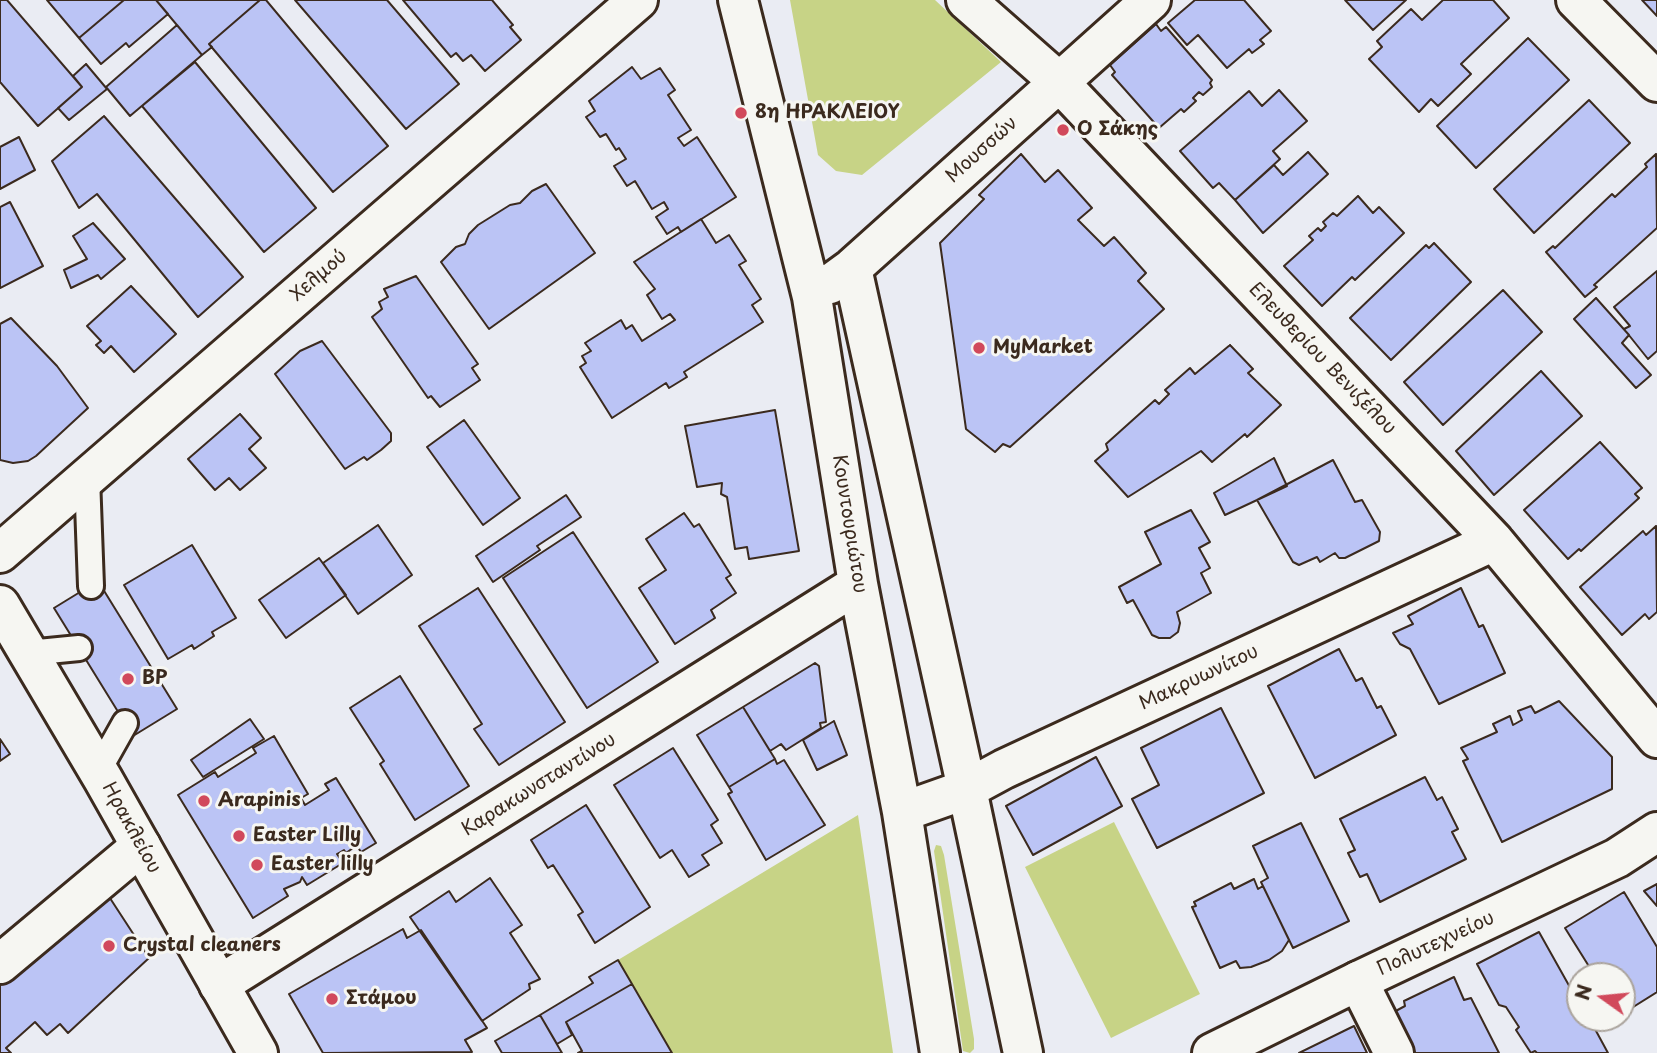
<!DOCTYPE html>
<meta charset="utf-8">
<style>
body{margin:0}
#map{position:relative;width:1657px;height:1053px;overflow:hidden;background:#eaecf3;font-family:"Playpen Sans",sans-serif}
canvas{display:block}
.north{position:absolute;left:1566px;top:962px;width:70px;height:70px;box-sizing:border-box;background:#f6f6f2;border:2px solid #aba49d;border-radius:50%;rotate:285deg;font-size:19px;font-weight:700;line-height:28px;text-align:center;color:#3b2a1e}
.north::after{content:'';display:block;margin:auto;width:24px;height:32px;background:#d1495b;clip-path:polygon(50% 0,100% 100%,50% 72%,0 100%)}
</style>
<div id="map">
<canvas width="1657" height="1053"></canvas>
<div class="north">N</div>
</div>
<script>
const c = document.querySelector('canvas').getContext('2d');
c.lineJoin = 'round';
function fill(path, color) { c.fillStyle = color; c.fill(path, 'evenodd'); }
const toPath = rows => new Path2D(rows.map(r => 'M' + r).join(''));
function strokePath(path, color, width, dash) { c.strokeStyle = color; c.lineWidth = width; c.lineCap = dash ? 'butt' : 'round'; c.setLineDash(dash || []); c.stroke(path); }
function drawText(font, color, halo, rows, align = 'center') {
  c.font = font + ' "Playpen Sans",sans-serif'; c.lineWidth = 6; c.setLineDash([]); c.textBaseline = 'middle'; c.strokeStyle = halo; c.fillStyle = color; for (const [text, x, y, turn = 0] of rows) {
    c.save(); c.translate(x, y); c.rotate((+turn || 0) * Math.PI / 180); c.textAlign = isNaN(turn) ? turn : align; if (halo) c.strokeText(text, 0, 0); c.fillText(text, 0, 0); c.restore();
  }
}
const green = toPath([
 [790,0,935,0,1001,62,862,175,836,171,818,155],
 [858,815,893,1053,672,1053,618,960],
 [1114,822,1200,994,1111,1038,1025,867],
 [936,845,941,846,944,855,974,1039,974,1049,970,1053,963,1051,934,851]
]);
const building = toPath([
 [0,0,7,0,82,87,38,126,0,82,0,0],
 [47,0,124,0,79,38,47,0],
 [124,0,156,0,168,14,129,47,126,43,101,64,79,38,124,0],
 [156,0,260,0,209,44,212,47,202,55,156,0],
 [260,0,266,0,388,146,333,192,209,44,260,0],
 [295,0,387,0,459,84,406,129,295,0],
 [403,0,492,0,513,25,510,27,521,40,485,71,471,55,463,61,456,53,451,57,403,0],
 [1195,0,1244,0,1271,31,1260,40,1264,44,1252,53,1249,49,1227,68,1198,35,1187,45,1168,23,1195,0],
 [1345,0,1406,0,1373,30,1345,0],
 [1443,0,1493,0,1509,18,1461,64,1471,74,1438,106,1431,99,1419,112,1369,59,1382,47,1377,41,1411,9,1422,20,1443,0],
 [1642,0,1657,0,1657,16,1642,0],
 [1156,24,1161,31,1166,27,1212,80,1210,83,1212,87,1203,95,1199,92,1193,98,1196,101,1184,112,1181,109,1159,128,1112,75,1115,72,1110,65,1156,24],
 [177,25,202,55,130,116,106,87,177,25],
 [1528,38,1569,80,1476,168,1437,126,1528,38],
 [195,62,316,208,264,252,142,106,195,62],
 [86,64,107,89,69,120,58,108,82,87,73,76,86,64],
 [632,67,641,79,660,68,675,90,668,95,691,130,678,138,684,146,697,137,736,197,681,232,678,227,667,234,656,217,668,209,664,202,652,209,635,181,627,186,614,166,626,159,619,148,616,150,606,134,600,137,586,117,595,111,589,101,632,67],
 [1279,90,1307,121,1273,151,1280,159,1235,200,1219,183,1213,188,1180,151,1249,91,1262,106,1279,90],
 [1589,100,1630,143,1534,233,1494,189,1589,100],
 [104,116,243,277,198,317,97,194,79,208,52,161,104,116],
 [19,137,35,170,0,189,0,147,19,137],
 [1308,152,1328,174,1263,233,1235,200,1274,165,1283,175,1308,152],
 [1021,154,1045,182,1058,170,1092,208,1078,220,1104,246,1114,237,1146,273,1138,281,1164,309,1010,447,1003,444,995,452,966,429,940,243,984,199,979,195,1021,154],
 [1656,154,1657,228,1594,285,1597,287,1585,297,1546,252,1553,246,1555,248,1612,194,1615,197,1647,167,1645,164,1656,154],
 [546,184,595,253,489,329,441,262,456,247,465,244,469,234,478,225,510,205,520,203,532,191,546,184],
 [1358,196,1373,213,1379,207,1404,233,1355,280,1352,277,1322,306,1284,266,1313,240,1309,236,1318,228,1321,231,1326,226,1323,222,1333,213,1337,216,1358,196],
 [10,202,43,266,0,288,0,207,10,202],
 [701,219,716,243,729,235,746,261,739,265,761,299,752,305,763,322,684,372,687,377,669,388,666,383,612,418,580,367,586,363,582,356,591,351,585,343,621,320,626,329,632,325,642,341,675,320,670,314,662,319,647,295,655,289,634,262,701,219],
 [93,223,125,259,101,279,98,275,71,288,64,270,87,259,73,236,93,223],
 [1434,243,1471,282,1391,360,1350,318,1426,245,1429,248,1434,243],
 [1657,271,1657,351,1648,359,1624,329,1630,326,1614,307,1657,271],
 [416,276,478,364,472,368,480,380,440,407,431,396,428,398,372,317,382,309,379,302,388,297,384,289,416,276],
 [131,286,176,334,134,372,111,346,104,353,96,345,101,341,87,326,131,286],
 [1503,290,1542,332,1443,425,1404,382,1503,290],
 [1596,298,1629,335,1622,343,1651,375,1636,388,1574,319,1596,298],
 [11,318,57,366,88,408,36,456,28,461,13,463,0,460,0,324,11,318],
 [322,341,391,433,391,441,381,450,367,460,364,457,345,469,275,374,300,351,322,341],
 [1230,345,1253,369,1248,373,1281,405,1247,437,1245,434,1212,462,1201,451,1128,497,1095,461,1108,450,1106,444,1155,400,1159,404,1169,394,1165,390,1190,368,1195,374,1230,345],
 [1541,371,1582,416,1494,495,1456,451,1541,371],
 [775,410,799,551,749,559,747,547,735,549,727,497,721,494,722,483,697,487,685,426,775,410],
 [240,414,261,438,249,449,266,468,240,490,229,478,215,490,188,459,240,414],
 [464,420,520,498,483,525,427,447,464,420],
 [1600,442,1642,488,1635,494,1639,498,1581,551,1579,549,1568,559,1524,510,1600,442],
 [1274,458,1287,486,1225,515,1214,493,1274,458],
 [1333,460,1355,502,1362,500,1380,532,1379,541,1345,558,1339,558,1335,553,1320,562,1317,557,1299,565,1293,562,1257,500,1333,460],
 [566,495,581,517,537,546,540,550,493,582,476,556,566,495],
 [1191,510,1210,542,1199,548,1210,568,1201,573,1211,593,1177,612,1180,623,1178,632,1170,638,1159,638,1152,635,1133,600,1127,603,1119,587,1161,564,1145,532,1191,510],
 [684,513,694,527,699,524,731,575,726,578,736,593,711,610,715,618,675,644,639,588,666,570,646,539,684,513],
 [378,525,412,575,358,614,323,563,378,525],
 [1656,526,1657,612,1649,619,1645,614,1622,635,1580,587,1643,531,1646,535,1656,526],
 [573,532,658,662,587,708,503,578,573,532],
 [192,545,236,618,212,632,214,636,194,649,192,645,168,659,124,585,192,545],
 [319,558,346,595,286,638,259,600,319,558],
 [98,581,177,709,133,736,54,608,98,581],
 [478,588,565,722,499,765,474,729,482,724,419,626,478,588],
 [1461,588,1479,627,1483,625,1505,673,1439,704,1410,649,1400,644,1393,633,1413,624,1408,616,1461,588],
 [1339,649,1356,681,1362,678,1377,708,1381,706,1396,735,1315,778,1268,686,1339,649],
 [815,663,819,666,826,722,820,723,821,728,786,750,781,744,770,751,743,707,815,663],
 [400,676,469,786,415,820,380,764,384,761,350,708,400,676],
 [1559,701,1612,757,1612,789,1502,842,1463,761,1468,759,1461,748,1497,732,1493,724,1510,716,1513,725,1522,720,1518,711,1531,706,1535,713,1559,701],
 [743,707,775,759,729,787,697,735,743,707],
 [1221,708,1264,793,1157,848,1132,799,1159,785,1141,748,1221,708],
 [250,719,264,739,203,777,191,760,250,719],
 [834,721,847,755,817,770,803,740,834,721],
 [274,736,308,794,301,798,305,805,329,790,325,784,336,778,376,843,361,852,355,843,352,845,353,848,346,853,344,850,337,854,343,863,307,885,302,877,300,882,284,889,288,896,253,918,178,795,215,772,218,777,256,753,253,748,274,736],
 [0,739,10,754,0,761,0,739],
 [673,748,718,820,711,825,722,843,702,855,709,865,689,877,672,850,660,858,614,785,673,748],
 [1096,757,1122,806,1033,855,1006,806,1096,757],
 [775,759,777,764,784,760,825,825,766,860,728,794,732,792,729,787,775,759],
 [1425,777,1437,800,1442,797,1458,829,1452,832,1466,859,1380,902,1367,874,1360,877,1348,853,1355,850,1340,819,1425,777],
 [586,805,650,907,595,943,578,915,583,912,553,865,548,868,531,840,586,805],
 [1301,823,1349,921,1293,948,1261,882,1268,878,1253,846,1301,823],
 [490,878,522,925,510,933,540,979,529,984,530,989,482,1021,410,917,449,891,456,902,490,878],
 [1254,879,1258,889,1263,886,1289,940,1282,951,1269,960,1251,967,1240,968,1236,961,1220,968,1192,907,1196,906,1194,902,1231,883,1234,889,1254,879],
 [1657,884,1657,906,1644,891,1657,884],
 [106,892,149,958,68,1033,60,1024,47,1035,35,1022,6,1048,11,1053,0,1053,0,982,106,892],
 [1624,892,1657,947,1657,992,1622,1014,1622,976,1595,976,1565,928,1624,892],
 [403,929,407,938,421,930,487,1028,465,1040,472,1052,323,1053,289,994,403,929],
 [1539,932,1576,998,1580,996,1580,1018,1589,1018,1608,1053,1537,1053,1535,1051,1531,1053,1516,1030,1519,1027,1506,1007,1499,1005,1477,964,1539,932],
 [618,960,632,984,566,1022,572,1035,557,1044,540,1015,593,983,589,977,618,960],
 [1454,977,1464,1000,1471,998,1499,1053,1412,1053,1392,1013,1405,1006,1404,1001,1454,977],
 [632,984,672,1053,578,1053,582,1051,566,1022,632,984],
 [540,1015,562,1053,502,1053,495,1041,540,1015],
 [1354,1026,1367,1053,1299,1053,1354,1026]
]);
const lane = toPath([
 [87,477,91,586],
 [28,653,79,648],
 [98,771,125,723]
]);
const street = toPath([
 [738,0,812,297,858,584,902,812,940,1053],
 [966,0,1058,81,1494,541,1657,738],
 [852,268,967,789,1023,1053],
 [830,284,852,268,1151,0],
 [0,553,638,0],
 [902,812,967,789,1004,769,1494,541],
 [0,964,141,846],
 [1358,981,1394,1053],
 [219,985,858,584]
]);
const secondary = toPath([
 [1576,0,1657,82],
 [0,605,103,779,258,1053],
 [1212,1053,1358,981,1617,858,1657,832]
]);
const markers = [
 [741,113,7,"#d1495b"],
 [1063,130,7,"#d1495b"],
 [979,348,7,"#d1495b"],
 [128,679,7,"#d1495b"],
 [204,801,7,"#d1495b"],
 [239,836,7,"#d1495b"],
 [257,865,7,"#d1495b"],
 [109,946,7,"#d1495b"],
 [332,999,7,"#d1495b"]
];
const poiNames = [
 ["8η ΗΡΑΚΛΕΙΟΥ",755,113],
 ["Ο Σάκης",1077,130],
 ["MyMarket",993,348],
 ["BP",142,679],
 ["Arapinis",218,801],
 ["Easter Lilly",253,836],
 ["Easter lilly",271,865],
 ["Crystal cleaners",123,946],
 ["Στάμου",346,999]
];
const streetNames = [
 ["Μουσσών",982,150,-42],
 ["Χελμού",319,276,-41],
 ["Ελευθερίου Βενιζέλου",1322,359,46],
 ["Κουντουριώτου",849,524,81],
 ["Μακρυωνίτου",1199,678,-25],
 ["Καρακωνσταντίνου",539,785,-32],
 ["Ηρακλείου",131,828,61],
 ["Πολυτεχνείου",1436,944,-25]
];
fill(green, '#c7d386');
fill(building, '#bbc4f5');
strokePath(building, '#3b2a1e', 2);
strokePath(lane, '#3b2a1e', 30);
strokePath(street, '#3b2a1e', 44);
strokePath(secondary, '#3b2a1e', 44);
strokePath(lane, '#f6f6f2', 24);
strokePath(street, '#f6f6f2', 38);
strokePath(secondary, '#f6f6f2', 38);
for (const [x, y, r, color] of markers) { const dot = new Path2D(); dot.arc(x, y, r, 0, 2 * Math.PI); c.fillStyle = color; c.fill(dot); strokePath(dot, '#f6f6f2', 2.5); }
drawText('bold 19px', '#3b2a1e', '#f6f6f2', poiNames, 'left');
drawText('19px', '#3b2a1e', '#f6f6f2', streetNames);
</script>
